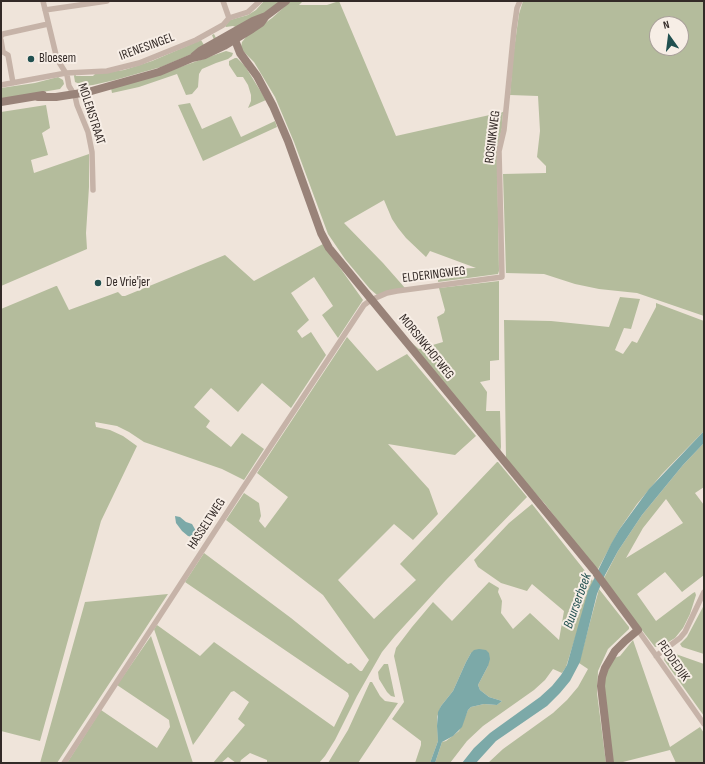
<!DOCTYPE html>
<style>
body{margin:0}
#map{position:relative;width:705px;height:764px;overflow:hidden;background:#efe4da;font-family:"Sofia Sans Condensed",sans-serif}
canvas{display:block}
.frame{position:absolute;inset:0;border:2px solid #332a27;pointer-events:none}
.north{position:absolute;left:649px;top:16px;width:40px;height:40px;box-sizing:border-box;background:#f7eee6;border:1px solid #a9a09a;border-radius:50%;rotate:346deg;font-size:11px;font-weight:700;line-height:16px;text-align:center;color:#332a27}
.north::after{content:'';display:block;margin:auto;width:14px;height:18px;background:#215050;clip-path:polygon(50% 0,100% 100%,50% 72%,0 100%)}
</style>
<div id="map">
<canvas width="705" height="764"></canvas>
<div class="frame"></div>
<div class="north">N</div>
</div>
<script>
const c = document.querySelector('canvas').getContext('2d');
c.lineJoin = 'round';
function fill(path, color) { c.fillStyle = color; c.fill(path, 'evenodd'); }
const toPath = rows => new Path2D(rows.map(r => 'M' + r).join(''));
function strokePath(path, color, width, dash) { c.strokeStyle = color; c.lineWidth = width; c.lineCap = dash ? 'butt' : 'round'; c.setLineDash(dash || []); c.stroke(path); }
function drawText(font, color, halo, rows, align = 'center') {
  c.font = font + ' "Sofia Sans Condensed",sans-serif'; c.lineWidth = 4; c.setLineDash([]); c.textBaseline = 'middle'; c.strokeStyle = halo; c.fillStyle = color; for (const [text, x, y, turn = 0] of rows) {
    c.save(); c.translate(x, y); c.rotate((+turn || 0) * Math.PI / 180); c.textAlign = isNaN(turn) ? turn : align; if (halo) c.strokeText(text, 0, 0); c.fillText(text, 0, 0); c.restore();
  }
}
const green = toPath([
 [264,1,281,1,272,9,236,27,233,26,226,27,225,26,230,20,248,15,256,10],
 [291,1,303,1,299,5,327,5,339,1,396,136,503,112,502,128,497,151,499,271,498,274,438,282,439,269,476,268,430,251,426,257,406,238,398,228,392,219,384,200,344,223,383,263,405,288,377,295,370,289,345,259,328,234,294,142,275,97,254,62,243,51,241,47,242,42,246,37,272,18],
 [523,1,704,1,704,316,637,293,599,289,575,284,544,274,506,273,503,174,546,173,546,166,537,157,540,131,538,96,510,95,513,57,519,14],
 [657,24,681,24,681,48,657,48],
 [214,34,217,40,194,53,161,67,115,80,93,85,84,86,75,82,74,76,75,74,76,76,93,76,95,74,124,70,152,61,201,40,204,45,214,40,212,35],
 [226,51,233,53,232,56,228,59,216,63,202,69,199,74,198,87,192,94,186,95,177,74,139,87,112,93,111,88,160,74],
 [235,58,237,58,245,66,266,100,248,108,251,101,251,95,248,85,243,77,237,77,229,65,229,61],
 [58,77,63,80,64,84,60,89,1,99,1,88,35,83],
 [190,103,202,129,231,116,241,137,275,121,277,127,203,161,178,105],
 [46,105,50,128,42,133,48,155,31,160,34,173,89,154,89,187,86,233,87,249,1,286,1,112],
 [323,244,363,300,338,338,322,315,333,306,314,277,291,293,309,320,297,331,302,338,311,332,326,355,291,408,262,383,238,412,211,388,194,407,210,421,206,427,231,447,242,433,264,449,244,480,222,469,144,442,129,432,117,426,95,422,96,427,110,430,123,436,137,446,101,521,40,741,1,731,1,309,56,286,57,286,69,310,118,292,122,296,125,296,225,255,254,281],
 [499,281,499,360,490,361,490,380,480,382,487,392,486,411,500,411,501,447,500,453,406,338,419,349,443,342,437,317,444,313,445,310,439,288],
 [620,297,640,299,631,329,624,328,615,350,623,354,632,341,637,343,656,307,656,303,704,321,704,431,662,474,637,504,619,530,597,571,545,504,506,460,504,320,551,321,609,327],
 [347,337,377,371,407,354,476,436,455,455,388,444,429,489,438,514,413,540,394,524,338,580,374,619,416,580,400,564,497,462,498,462,527,497,446,580,395,636,382,652,370,673,357,696,335,740,325,756,319,763,267,763,267,760,250,753,241,760,240,763,236,763,228,757,221,763,213,763,245,725,238,719,249,702,234,691,231,692,193,745,154,629,157,625,200,656,214,642,334,727,349,696,348,693,185,582,204,553,291,618,348,664,351,663,360,671,362,671,369,660,323,595,226,520,244,493,259,503,261,516,259,521,265,528,288,497,257,473],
 [704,443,704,487,695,493,704,505,704,575,682,592,665,572,637,594,656,621,693,593,695,592,696,595,690,614,683,628,675,638,662,646,655,647,603,580,618,551,642,515,683,465],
 [666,499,683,523,626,558,643,528],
 [532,504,593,581,566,667,562,673,553,669,545,680,534,690,483,726,467,741,450,763,435,763,442,742,446,741,459,731,468,710,471,707,484,704,497,705,502,701,489,697,480,690,478,685,488,666,471,653,466,662,453,691,441,706,437,717,438,741,430,763,415,763,421,745,421,741,392,719,404,702,394,656,396,648,412,627,433,602,452,621,489,582,499,588,498,592,502,601,501,613,513,629,530,613,559,640,564,611,532,584,527,591,501,583,478,567,474,560,509,523],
 [599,589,629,627,629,629,608,649,598,671,597,693,606,763,488,763,503,749,553,713,567,700,578,687,588,669,579,663],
 [168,594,57,763,40,763,85,602],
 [704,605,704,654,682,647,680,644,687,637],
 [151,636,193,763,67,763,101,710,157,748,170,727,169,720,117,685],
 [633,640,670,747,700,727,704,733,704,763,676,763,670,750,619,763,613,763,604,683,605,676,614,658,620,656],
 [670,652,704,664,704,716,664,660,665,656],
 [384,664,388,664,395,697,391,696,387,692,379,679,378,672],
 [370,682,372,682,380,696,385,701,398,703,358,763,328,763,348,730]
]);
const water = toPath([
 [704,431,704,443,683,465,642,515,618,551,605,575,597,594,580,662,570,681,560,693,547,706,496,741,476,763,462,763,474,748,490,733,540,697,552,686,561,675,567,665,588,591,611,544,619,530,649,489],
 [175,516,180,517,186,522,192,524,196,531,195,536,192,537,188,536,182,531,176,523],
 [479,649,486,650,489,653,490,659,488,666,478,685,480,690,489,697,502,701,497,705,484,704,471,707,468,710,462,727,453,736,442,742,435,763,430,763,438,741,437,726,438,712,441,706,453,691,466,662,471,653,474,650]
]);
const street = toPath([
 [43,1,57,59,67,75,69,86,75,96,77,105,88,132,92,152,93,190],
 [45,10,107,1],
 [229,18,248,12,260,1],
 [1,36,3,34,48,24],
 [1,40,3,52,8,55,13,83],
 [1,85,66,73,107,71,139,63,196,40,223,25,229,18,223,1],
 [638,630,704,724],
 [656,656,680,638,685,632,704,592],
 [64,763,243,488,364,305,371,300,387,293,397,291,502,277,499,151,504,130,514,29,517,8,520,1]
]);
const secondary = toPath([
 [229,35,235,40,240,53,257,76,273,106,288,141,321,233,329,248,593,569,638,630,625,641,615,651,605,668,602,677,601,686,610,763],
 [194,56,200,51,253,21,266,16,286,1],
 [38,97,56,97,88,92,159,72,192,58,205,55,224,46,252,29,261,23,266,16],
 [1,102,43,95]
]);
const markers = [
 [31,59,4,"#215050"],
 [98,283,4,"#215050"]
];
const streetNames = [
 ["IRENESINGEL",147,47,-20],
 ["MOLENSTRAAT",91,114,72],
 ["ROSINKWEG",493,137,-83],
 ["ELDERINGWEG",434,275,-7],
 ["MORSINKHOFWEG",426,347,51],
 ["HASSELTWEG",207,524,-57],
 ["PEDDEDIJK",673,661,55]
];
const poiNames = [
 ["Bloesem",39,59],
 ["De Vrie'jer",106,283]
];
const waterNames = [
 ["Buurserbeek",578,601,-70]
];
fill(green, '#b4bc9c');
fill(water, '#7ca9a8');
strokePath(street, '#c6b3a8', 5.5);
strokePath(secondary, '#998379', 8);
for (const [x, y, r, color] of markers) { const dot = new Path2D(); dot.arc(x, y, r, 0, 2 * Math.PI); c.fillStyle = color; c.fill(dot); strokePath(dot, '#f7eee6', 1.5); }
drawText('13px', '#332a27', '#f7eee6', streetNames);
drawText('13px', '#332a27', '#f7eee6', poiNames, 'left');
drawText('italic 14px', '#215050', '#f7eee6', waterNames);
</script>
